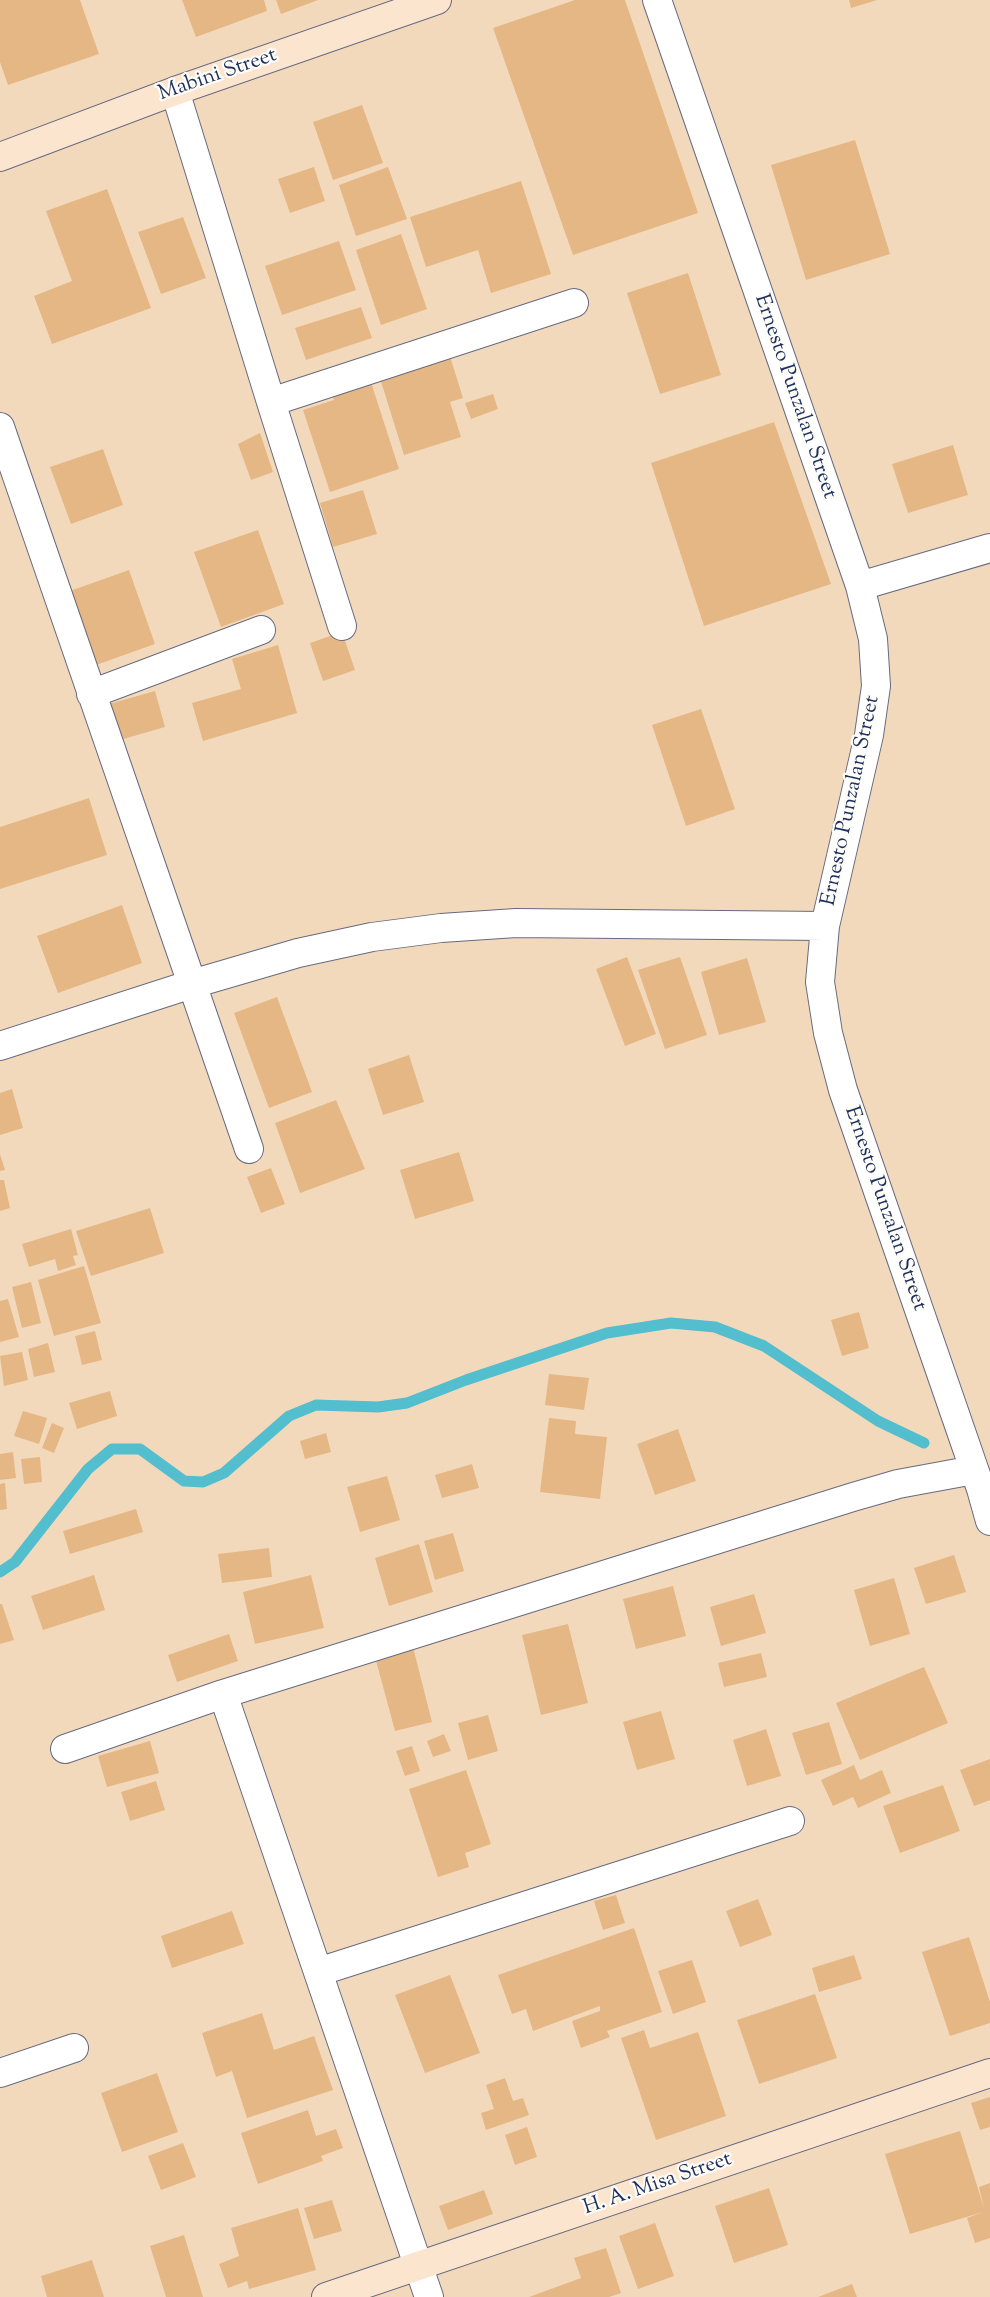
<!DOCTYPE html>
<style>
body{margin:0}
canvas{display:block;background:#f3d9bc}
</style>
<canvas width="990" height="2297"></canvas>
<script>
const c = document.querySelector('canvas').getContext('2d');
c.lineJoin = 'round';
const toPath = rows => new Path2D(rows.map(r => 'M' + r).join(''));
function strokePath(path, color, width, dash) { c.strokeStyle = color; c.lineWidth = width; c.lineCap = dash ? 'butt' : 'round'; c.setLineDash(dash || []); c.stroke(path); }
function fill(path, color) { c.fillStyle = color; c.fill(path, 'evenodd'); }
function drawText(font, color, halo, rows, align = 'center') {
  c.font = font + ' "Sorts Mill Goudy",serif'; c.lineWidth = 4.5; c.setLineDash([]); c.textBaseline = 'middle'; c.strokeStyle = halo; c.fillStyle = color; for (const [text, x, y, turn = 0] of rows) {
    c.save(); c.translate(x, y); c.rotate((+turn || 0) * Math.PI / 180); c.textAlign = isNaN(turn) ? turn : align; if (halo) c.strokeText(text, 0, 0); c.fillText(text, 0, 0); c.restore();
  }
}
const stream = toPath([
 [0,1572,15,1562,88,1469,112,1449,140,1449,184,1481,203,1482,224,1473,289,1416,316,1405,378,1407,407,1403,466,1380,607,1333,671,1323,715,1327,764,1346,878,1421,924,1443]
]);
const building = toPath([
 [0,0,80,0,99,54,8,85,0,62],
 [182,0,264,0,267,11,196,37],
 [276,0,318,0,281,14],
 [575,0,625,0,698,213,573,255,493,28],
 [849,0,877,0,851,8],
 [362,105,383,163,333,180,313,122],
 [855,140,890,254,806,280,771,165],
 [314,167,325,201,290,213,278,179],
 [388,167,407,219,356,236,339,185],
 [521,181,551,274,491,293,478,250,426,267,410,217],
 [107,189,151,308,52,344,34,296,72,281,46,211],
 [183,217,206,278,161,294,138,232],
 [401,234,427,309,381,325,356,250],
 [339,241,356,290,282,315,265,266],
 [688,273,721,375,660,394,627,293],
 [361,307,372,338,306,360,295,328],
 [448,350,463,398,450,402,461,437,404,455,378,372],
 [369,376,399,469,330,492,303,410,334,400,331,389],
 [493,394,498,409,471,419,465,403],
 [774,422,831,584,704,626,651,463],
 [260,433,273,472,251,480,238,444],
 [953,445,968,495,908,513,892,464],
 [103,449,123,505,71,524,50,467],
 [363,490,377,534,333,547,320,503],
 [258,530,284,604,221,627,194,552],
 [129,570,155,644,96,665,70,591],
 [342,632,355,670,323,681,310,643],
 [278,645,297,713,203,741,192,703,241,689,232,659],
 [155,691,165,727,120,740,109,704],
 [701,709,735,809,686,826,652,725],
 [89,798,107,855,0,889,0,827],
 [122,905,142,963,58,993,37,936],
 [627,957,656,1034,625,1046,596,969],
 [680,957,707,1035,665,1049,638,970],
 [747,958,766,1022,719,1035,701,972],
 [277,997,312,1092,269,1108,234,1013],
 [409,1055,424,1102,383,1115,368,1069],
 [12,1089,23,1128,0,1135,0,1093],
 [336,1100,365,1169,300,1193,275,1123],
 [459,1152,474,1201,415,1219,400,1170],
 [0,1154,5,1170,0,1171],
 [271,1168,285,1204,261,1213,247,1177],
 [0,1180,4,1180,10,1208,0,1211],
 [150,1208,164,1253,91,1276,76,1231],
 [71,1229,78,1255,73,1256,76,1265,58,1271,55,1259,29,1267,22,1244],
 [84,1266,101,1323,54,1336,38,1280],
 [31,1282,41,1323,22,1328,12,1287],
 [8,1299,19,1337,0,1342,0,1301],
 [859,1312,869,1348,842,1356,831,1320],
 [95,1331,102,1360,82,1365,75,1336],
 [48,1343,55,1372,34,1377,28,1349],
 [22,1352,28,1380,4,1386,0,1356],
 [549,1374,589,1378,584,1410,545,1405],
 [110,1391,117,1416,77,1429,69,1403],
 [23,1411,47,1418,39,1444,14,1436],
 [549,1418,576,1421,575,1434,607,1437,600,1499,540,1492],
 [52,1423,64,1428,54,1453,42,1448],
 [678,1429,696,1481,655,1495,637,1444],
 [326,1433,331,1452,305,1459,300,1441],
 [13,1452,16,1478,0,1480,0,1454],
 [40,1457,42,1482,24,1484,21,1459],
 [472,1464,479,1488,442,1498,435,1475],
 [387,1476,400,1520,360,1532,347,1487],
 [5,1483,7,1509,0,1510,0,1484],
 [136,1509,143,1532,70,1554,63,1531],
 [453,1533,464,1571,435,1580,424,1541],
 [419,1544,433,1592,389,1606,375,1558],
 [269,1548,272,1577,222,1583,218,1554],
 [954,1555,966,1592,926,1604,914,1568],
 [94,1575,105,1610,43,1630,31,1596],
 [311,1575,324,1628,255,1644,243,1592],
 [894,1578,910,1634,870,1646,854,1590],
 [673,1586,686,1636,636,1649,623,1599],
 [754,1594,766,1633,721,1646,710,1607],
 [0,1604,2,1604,14,1640,0,1644],
 [568,1624,588,1703,541,1715,522,1635],
 [229,1634,238,1661,177,1682,168,1655],
 [413,1647,432,1722,395,1731,375,1657],
 [761,1653,767,1677,724,1687,718,1663],
 [924,1667,948,1723,860,1760,836,1703],
 [661,1711,675,1759,637,1770,623,1722],
 [488,1715,498,1751,468,1760,458,1723],
 [829,1722,842,1764,806,1775,792,1733],
 [766,1729,781,1776,747,1786,733,1740],
 [444,1734,451,1751,433,1757,427,1741],
 [150,1741,159,1773,107,1787,98,1756],
 [412,1746,420,1771,405,1776,396,1751],
 [990,1759,990,1800,974,1806,960,1770],
 [854,1765,860,1780,882,1770,891,1793,858,1808,853,1797,833,1806,821,1780],
 [466,1770,491,1844,465,1853,469,1867,438,1877,409,1789],
 [156,1781,165,1810,130,1821,121,1792],
 [943,1785,960,1831,900,1853,883,1806],
 [616,1895,625,1923,603,1930,594,1901],
 [758,1899,772,1935,740,1947,726,1911],
 [232,1911,244,1944,172,1968,161,1936],
 [634,1928,662,2012,607,2031,610,2037,581,2048,572,2021,600,2011,600,2006,533,2031,526,2009,512,2014,498,1975],
 [969,1937,990,2002,990,2023,950,2036,922,1952],
 [854,1955,862,1979,819,1992,812,1968],
 [692,1960,706,2002,673,2014,658,1971],
 [450,1975,480,2053,425,2073,395,1995],
 [815,1994,837,2058,759,2084,737,2020],
 [262,2013,274,2050,314,2036,333,2090,247,2118,232,2071,216,2077,202,2033],
 [644,2030,650,2048,698,2032,726,2116,656,2140,621,2038],
 [157,2073,178,2132,122,2152,101,2093],
 [505,2078,513,2101,523,2098,529,2115,486,2130,481,2113,494,2109,486,2085],
 [990,2097,990,2127,980,2130,971,2103],
 [308,2110,316,2136,336,2129,343,2148,321,2156,323,2161,258,2184,241,2133],
 [527,2127,537,2157,515,2165,505,2135],
 [960,2131,984,2208,979,2187,990,2183,990,2238,975,2243,967,2218,983,2212,910,2234,885,2154],
 [183,2143,196,2177,161,2190,148,2156],
 [769,2188,788,2245,734,2263,715,2206],
 [484,2190,493,2214,448,2230,439,2206],
 [332,2200,342,2231,314,2239,304,2208],
 [298,2208,316,2270,249,2289,247,2281,228,2288,219,2264,239,2256,231,2228],
 [655,2223,674,2276,638,2289,619,2236],
 [184,2235,203,2297,166,2297,150,2246],
 [606,2248,621,2293,609,2297,529,2297,581,2278,574,2258],
 [92,2260,104,2297,47,2297,41,2276],
 [852,2284,857,2297,818,2297]
]);
const street = toPath([
 [657,0,860,586,873,639,876,686,869,735,825,926,820,982,828,1033,843,1090,981,1489,990,1521],
 [175,91,271,402,342,626],
 [271,402,574,303],
 [0,427,249,1149],
 [860,586,990,548],
 [91,694,261,630],
 [0,1046,192,984,298,953,372,937,441,928,516,923,825,926],
 [223,1694,429,2297],
 [65,1749,223,1694,853,1497,898,1484,974,1470],
 [318,1972,790,1821],
 [0,2073,74,2048]
]);
const secondary = toPath([
 [0,157,175,91,437,0],
 [326,2297,990,2073]
]);
const streetNames = [
 ["Mabini Street",218,76,-19],
 ["Ernesto Punzalan Street",794,397,71],
 ["Ernesto Punzalan Street",852,801,-78],
 ["Ernesto Punzalan Street",884,1209,71],
 ["H. A. Misa Street",658,2185,-19]
];
strokePath(stream, '#53bece', 11);
fill(building, '#e5b785');
strokePath(street, '#676a7f', 30);
strokePath(secondary, '#676a7f', 30);
strokePath(street, '#fff', 28);
strokePath(secondary, '#fce5cf', 28);
drawText('21px', '#1b2f5e', '#fdfcf7', streetNames);
</script>
